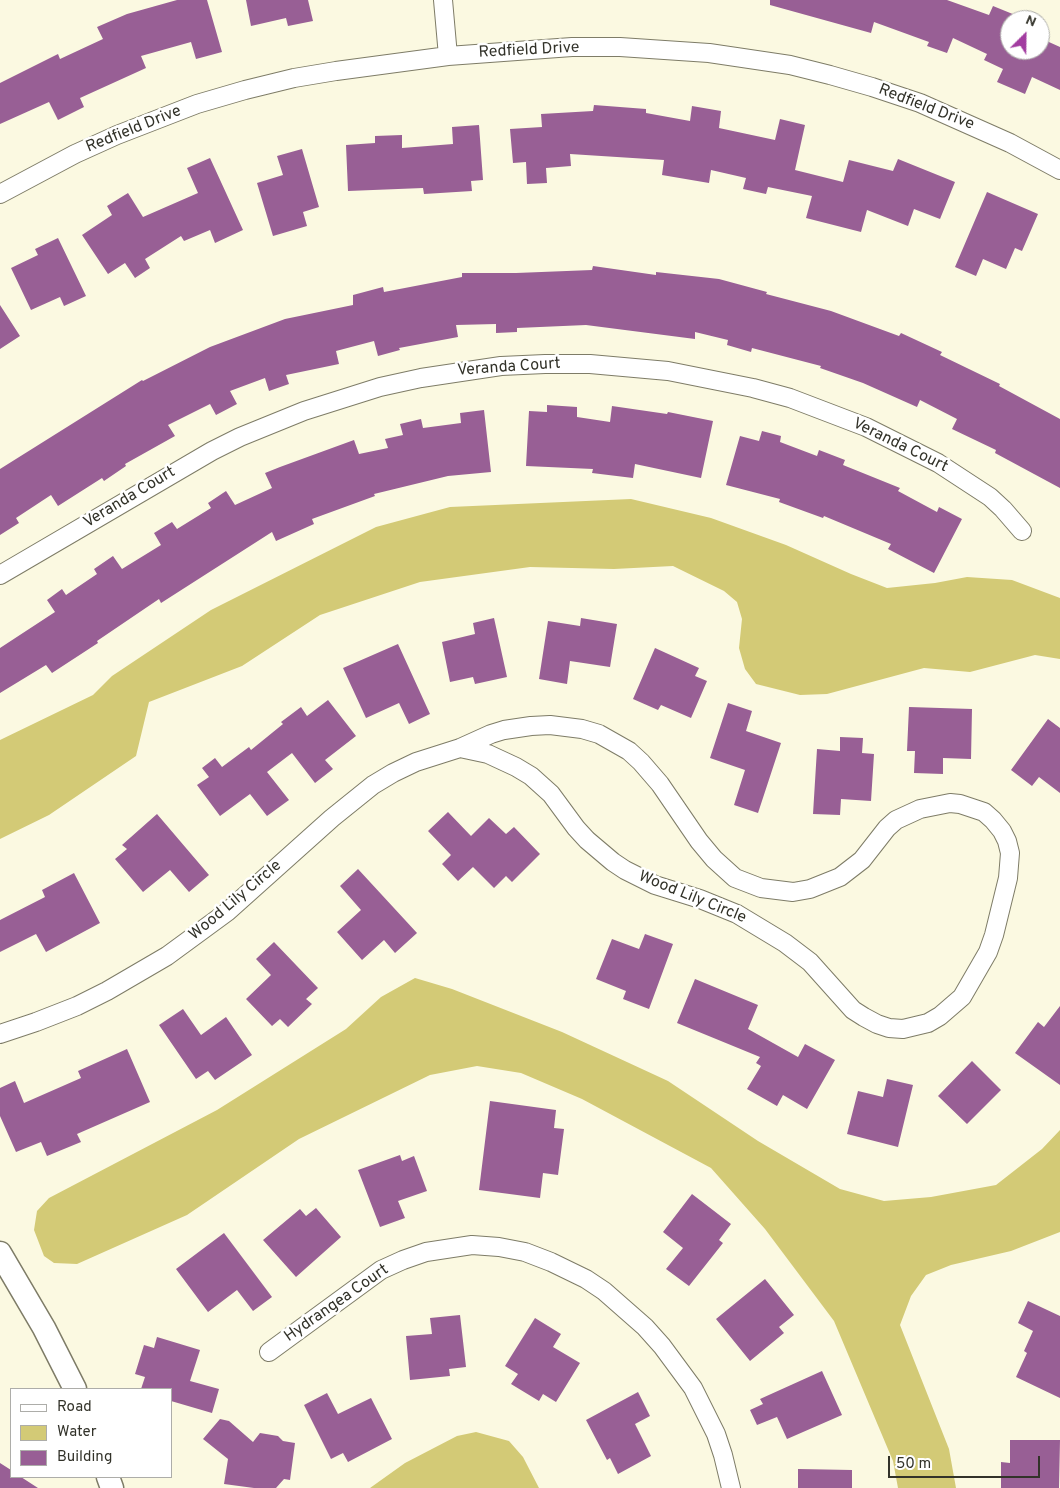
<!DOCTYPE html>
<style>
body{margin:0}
#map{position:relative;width:1060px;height:1488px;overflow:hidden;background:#fbf9e1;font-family:Overpass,sans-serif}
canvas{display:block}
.legend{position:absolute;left:10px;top:1388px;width:162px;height:90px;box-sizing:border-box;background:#fff;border:1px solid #adada9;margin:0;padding:6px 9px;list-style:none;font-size:15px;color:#323229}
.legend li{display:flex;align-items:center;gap:10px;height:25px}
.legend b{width:25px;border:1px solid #adada9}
.north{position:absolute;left:1000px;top:10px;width:50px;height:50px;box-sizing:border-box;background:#fff;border:1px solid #adada9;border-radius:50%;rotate:23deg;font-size:14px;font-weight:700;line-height:20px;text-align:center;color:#323229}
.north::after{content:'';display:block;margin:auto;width:18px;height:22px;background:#a23ca0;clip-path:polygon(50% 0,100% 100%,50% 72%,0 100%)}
.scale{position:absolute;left:888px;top:1456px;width:152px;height:22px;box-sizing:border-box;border:2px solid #323229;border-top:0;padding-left:6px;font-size:15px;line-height:18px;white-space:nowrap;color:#323229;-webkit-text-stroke:4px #fff;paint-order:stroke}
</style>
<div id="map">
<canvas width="1060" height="1488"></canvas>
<ul class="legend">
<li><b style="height:6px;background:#fff"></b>Road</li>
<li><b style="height:14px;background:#d3ca76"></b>Water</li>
<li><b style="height:14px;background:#985f95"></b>Building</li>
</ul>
<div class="north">N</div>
<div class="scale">50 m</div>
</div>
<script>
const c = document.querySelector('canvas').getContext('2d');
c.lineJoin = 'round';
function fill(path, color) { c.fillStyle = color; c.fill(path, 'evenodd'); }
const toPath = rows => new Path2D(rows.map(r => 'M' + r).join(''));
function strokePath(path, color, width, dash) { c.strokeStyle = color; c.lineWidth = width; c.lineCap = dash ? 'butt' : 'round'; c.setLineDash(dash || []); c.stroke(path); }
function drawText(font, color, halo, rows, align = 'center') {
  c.font = font + ' Overpass,sans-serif'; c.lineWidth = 5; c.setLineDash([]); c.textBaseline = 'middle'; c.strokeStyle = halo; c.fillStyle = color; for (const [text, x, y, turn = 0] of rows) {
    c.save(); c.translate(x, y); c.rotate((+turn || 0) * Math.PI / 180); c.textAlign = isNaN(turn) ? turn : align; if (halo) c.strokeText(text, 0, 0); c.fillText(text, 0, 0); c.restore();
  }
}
const water = toPath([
 [631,499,711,518,786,545,851,574,887,588,935,583,967,577,1012,580,1060,598,1060,659,1035,655,970,672,924,668,827,694,800,695,756,684,745,669,739,648,742,619,737,602,724,591,673,566,614,569,530,567,420,582,320,615,242,666,149,702,136,756,49,815,0,839,0,740,93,695,112,676,211,610,376,527,450,507],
 [415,978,452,989,562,1032,668,1081,758,1141,840,1189,884,1201,931,1197,996,1185,1042,1149,1060,1130,1060,1232,1011,1251,951,1265,926,1275,911,1296,900,1325,949,1449,956,1488,898,1488,893,1461,834,1321,765,1229,711,1168,582,1099,521,1073,477,1066,430,1075,299,1139,187,1215,77,1264,54,1263,44,1256,34,1230,37,1211,49,1198,217,1110,346,1029,381,997],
 [476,1432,509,1441,523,1457,539,1488,370,1488,405,1463,457,1436]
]);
const building = toPath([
 [177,0,207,0,222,52,196,59,191,42,141,56,146,68,80,98,84,107,58,120,49,102,0,124,0,83,58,54,60,59,103,39,97,27,127,14],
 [246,0,308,0,313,21,288,26,286,18,251,26],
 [770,0,947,0,989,15,993,6,1025,19,1010,20,1010,50,1040,50,1040,38,1060,47,1060,90,1032,77,1025,94,997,82,1003,69,984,60,987,54,953,38,947,53,927,46,929,42,874,22,871,33,770,5],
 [594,105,646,109,646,113,690,121,692,106,721,111,719,128,775,140,780,119,805,125,795,170,843,182,849,160,893,171,898,159,955,182,940,219,914,209,908,226,867,210,861,232,806,218,812,196,768,187,766,194,743,189,746,178,711,170,709,183,662,175,664,160,570,154,571,166,546,168,547,183,527,184,526,162,513,163,510,129,542,127,541,114,593,111],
 [479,125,483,180,471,181,472,191,424,194,423,188,348,191,346,145,375,143,375,136,402,135,402,148,453,144,452,127],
 [302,149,319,207,303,212,307,226,273,236,257,183,283,175,277,156],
 [210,158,243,230,215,243,210,230,184,241,181,236,145,259,150,268,135,278,125,263,108,274,82,235,112,215,107,206,128,193,143,217,198,193,187,168],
 [987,192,1038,214,1022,251,1015,248,1006,269,983,259,976,276,955,267],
 [58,238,86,296,64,306,60,297,31,310,11,268,38,255,35,249],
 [593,266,656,275,656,272,719,279,767,292,766,294,831,311,899,336,901,333,942,352,940,355,1000,384,999,386,1060,419,1060,488,995,453,996,450,952,429,957,419,920,400,917,407,863,383,820,368,821,366,752,348,751,352,727,345,728,340,695,332,695,339,586,325,517,328,517,332,496,333,496,324,456,325,458,337,399,348,400,350,378,356,374,341,336,351,339,364,286,375,289,384,269,391,265,378,230,391,237,404,216,415,210,404,168,425,175,436,125,464,126,466,104,481,102,478,58,506,51,495,16,518,19,523,0,535,0,469,142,380,143,381,210,347,285,319,353,305,353,295,383,287,384,292,462,277,462,273,516,273,592,270],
 [0,305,20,336,0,349],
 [547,405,577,407,577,417,610,422,612,406,667,414,668,412,713,421,701,478,635,464,633,478,592,473,593,469,526,466,529,411,547,412],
 [484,410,491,472,448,476,374,494,375,496,312,519,314,524,276,541,272,532,161,603,159,599,97,641,98,643,52,673,46,665,0,693,0,648,55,612,47,600,62,589,66,595,97,574,94,569,113,556,122,569,161,545,154,533,172,522,177,529,211,508,208,503,226,491,235,505,272,488,265,473,280,467,354,440,359,454,388,448,385,439,403,435,400,424,421,419,423,428,461,423,460,413],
 [762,431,781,436,780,442,817,456,819,450,845,460,843,465,900,488,898,491,937,512,939,507,962,519,934,573,888,549,891,544,824,516,823,518,779,502,780,499,726,485,740,436,759,441],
 [494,618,507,677,475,684,473,677,450,682,442,642,475,634,473,623],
 [581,618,617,624,610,667,570,661,567,684,539,679,548,621,580,626],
 [398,644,430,714,409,724,399,703,366,718,343,668],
 [655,648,699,668,695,676,707,681,691,718,661,705,658,710,633,699],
 [328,700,356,736,325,760,333,769,315,783,292,753,267,772,289,800,267,816,250,794,220,816,197,785,209,777,202,768,215,758,222,767,249,747,251,750,283,724,281,722,301,707,307,716],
 [728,703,752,711,746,731,781,743,758,813,734,805,745,770,710,758],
 [909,707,972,709,971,759,943,758,943,774,914,773,915,751,907,751],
 [1048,719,1060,728,1060,793,1039,777,1032,786,1011,770],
 [840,737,863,738,862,753,874,754,871,801,841,799,840,815,813,814,817,749,840,751],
 [448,812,471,836,489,818,506,834,514,827,540,854,512,882,506,876,494,888,473,867,458,881,442,864,451,855,428,831],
 [157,814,209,875,189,892,170,870,143,892,115,859,127,849,122,845],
 [358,869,417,933,395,953,384,940,362,960,337,932,361,910,340,886],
 [74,873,100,923,46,952,36,934,0,952,0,920,45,897,42,890],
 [645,934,673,944,649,1009,623,999,626,991,596,979,612,939,639,949],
 [274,942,318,988,306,999,312,1004,288,1027,280,1019,272,1026,246,999,271,975,256,959],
 [695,979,758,1005,748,1029,798,1057,805,1044,835,1060,807,1109,783,1095,777,1106,747,1089,761,1066,756,1063,760,1057,677,1023],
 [1060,1006,1060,1085,1015,1053,1038,1022,1044,1027],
 [183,1009,201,1035,226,1017,252,1055,215,1080,208,1071,196,1079,159,1025],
 [127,1049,150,1102,77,1134,81,1142,47,1156,41,1142,16,1152,0,1116,0,1088,15,1081,24,1103,81,1078,78,1071],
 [972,1061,1001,1090,967,1124,938,1096],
 [887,1079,913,1085,898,1147,847,1134,858,1091,883,1097],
 [490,1101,556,1110,554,1128,564,1129,558,1175,543,1173,540,1198,479,1190],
 [400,1155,402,1161,414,1156,427,1191,398,1201,405,1218,380,1227,358,1170],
 [692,1194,731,1224,719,1240,723,1243,689,1286,666,1269,683,1248,663,1232],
 [316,1208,341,1237,296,1277,263,1240,300,1209,306,1216],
 [224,1233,272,1297,253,1311,237,1290,208,1312,176,1269],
 [765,1279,794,1315,779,1327,784,1333,750,1361,716,1319],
 [1028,1301,1060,1316,1060,1398,1016,1377,1027,1353,1024,1351,1033,1331,1018,1323],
 [460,1315,466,1367,449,1369,450,1376,410,1380,406,1336,432,1334,430,1318],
 [535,1318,561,1334,553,1347,580,1363,556,1402,543,1394,539,1401,511,1384,518,1374,505,1366],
 [157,1337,200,1350,190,1381,219,1389,212,1413,171,1401,171,1389,141,1389,145,1377,135,1374,144,1345,154,1348],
 [822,1371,842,1415,787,1439,777,1417,757,1425,750,1410,763,1404,760,1399],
 [638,1392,650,1416,635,1424,651,1456,618,1474,610,1458,607,1460,586,1420],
 [327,1393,338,1414,371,1398,392,1439,348,1462,343,1453,331,1459,304,1405],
 [220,1419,229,1421,253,1442,260,1433,278,1436,283,1441,295,1443,290,1480,284,1479,276,1488,254,1488,224,1484,228,1459,203,1439],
 [1010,1440,1060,1440,1059,1488,1001,1488,1001,1462,1010,1463],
 [0,1463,11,1470,11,1477,21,1477,38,1488,0,1488],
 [798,1469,852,1470,852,1488,798,1488]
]);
const minor = toPath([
 [443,0,448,56],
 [0,194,75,154,117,135,197,104,245,90,294,78,336,71,448,56,572,47,620,47,709,53,790,65,830,75,872,87,920,103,1010,143,1060,170],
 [0,575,212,451,240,437,304,411,380,387,421,378,501,366,545,364,590,364,668,371,753,388,790,398,866,427,938,463,990,497,1003,509,1022,531],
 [0,1034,36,1022,77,1006,107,991,167,956,227,912,332,818,373,785,393,773,416,762,460,748,491,734,504,730,531,726,550,725,582,729,599,734,629,751,641,762,660,784,699,841,714,859,735,878,761,888,793,892,810,889,840,877,862,860,887,828,896,820,920,809,950,803,960,804,984,812,993,820,1002,831,1007,841,1010,853,1008,878,994,935,988,952,962,997,940,1016,928,1023,903,1029,889,1028,877,1024,864,1017,853,1010,810,962,785,943,737,914,700,899,655,885,625,870,613,862,587,840,576,828,551,794,531,776,516,767,488,754,460,748],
 [269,1352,381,1270,403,1260,426,1252,472,1245,499,1247,525,1252,551,1262,586,1279,604,1291,645,1327,662,1346,693,1388,716,1434,723,1455,731,1488]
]);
const tertiary = toPath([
 [0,1253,44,1328,75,1389],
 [108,1477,112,1488]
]);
const streetNames = [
 ["Redfield Drive",529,51,-3],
 ["Redfield Drive",926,108,21],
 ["Redfield Drive",134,130,-22],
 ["Veranda Court",509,368,-4],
 ["Veranda Court",900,446,26],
 ["Veranda Court",130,498,-31],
 ["Wood Lily Circle",692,898,22],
 ["Wood Lily Circle",236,901,-40],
 ["Hydrangea Court",337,1304,-35]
];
fill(water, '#d3ca76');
fill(building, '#985f95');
strokePath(minor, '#7e7c67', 20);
strokePath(tertiary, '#7e7c67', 25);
strokePath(minor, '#fff', 18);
strokePath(tertiary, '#fff', 22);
drawText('16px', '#323229', '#fff', streetNames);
</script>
